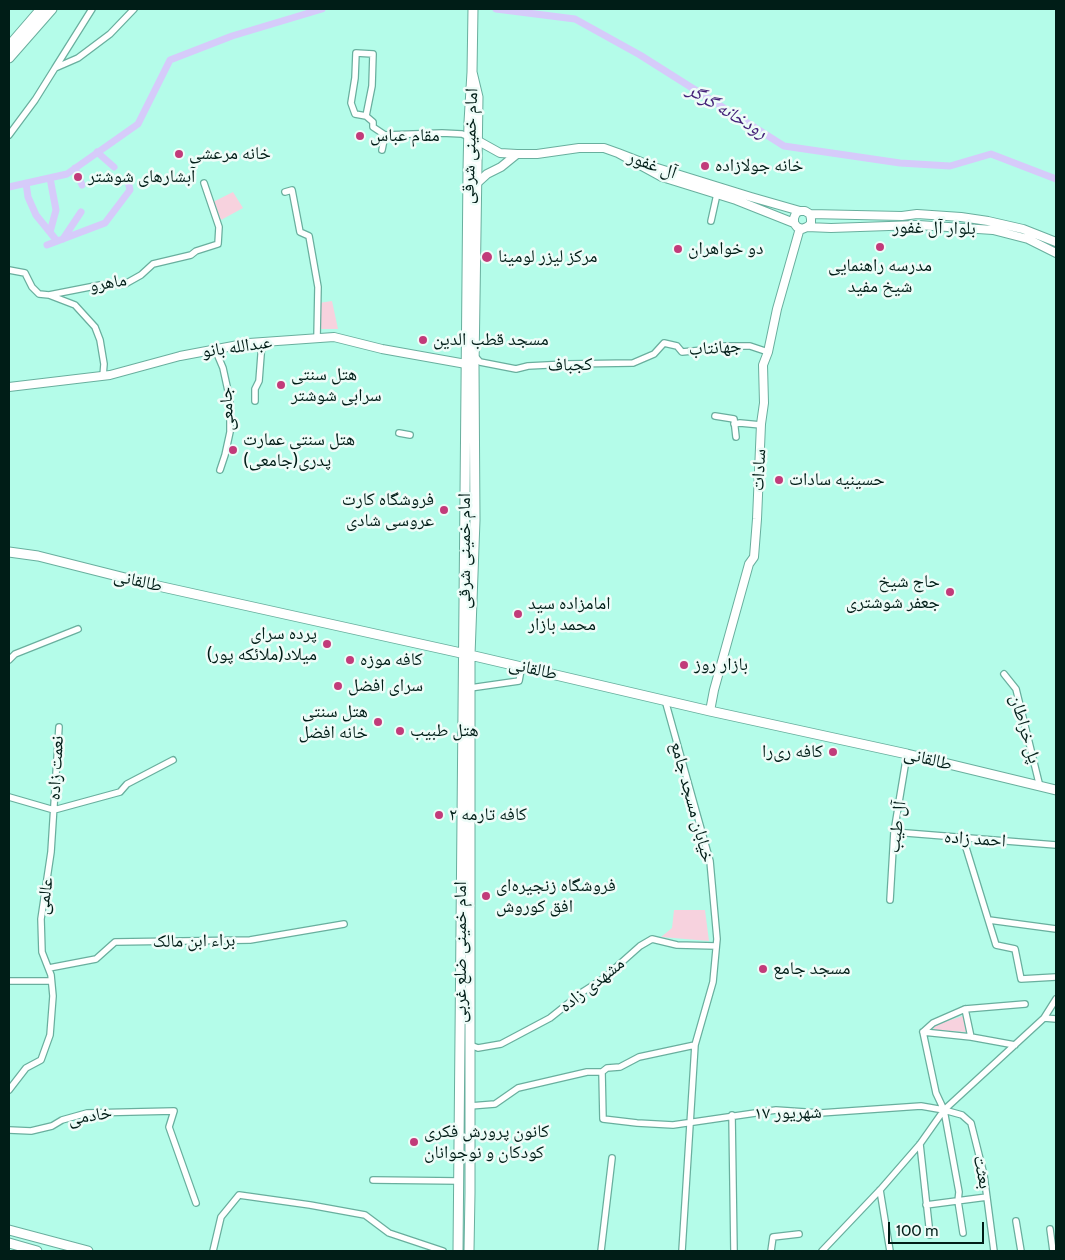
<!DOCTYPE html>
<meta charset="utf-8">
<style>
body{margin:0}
#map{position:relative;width:1065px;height:1260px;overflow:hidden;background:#b4fce9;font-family:Cabin,sans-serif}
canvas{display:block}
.frame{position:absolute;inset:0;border:10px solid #001d17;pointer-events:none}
.scale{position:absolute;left:888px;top:1222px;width:96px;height:22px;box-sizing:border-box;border:2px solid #001d17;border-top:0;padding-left:6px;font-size:15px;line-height:18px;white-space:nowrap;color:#001d17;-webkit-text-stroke:4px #eefcf8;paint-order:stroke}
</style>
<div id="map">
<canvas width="1065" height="1260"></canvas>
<div class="frame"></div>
<div class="scale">100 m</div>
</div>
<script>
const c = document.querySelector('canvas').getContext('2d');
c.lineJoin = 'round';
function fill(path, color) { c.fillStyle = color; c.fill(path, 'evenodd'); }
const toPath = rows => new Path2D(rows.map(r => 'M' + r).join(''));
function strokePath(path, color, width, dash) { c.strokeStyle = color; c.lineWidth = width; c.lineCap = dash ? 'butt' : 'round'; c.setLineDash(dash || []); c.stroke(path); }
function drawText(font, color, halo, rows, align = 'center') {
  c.font = font + ' Cabin,"Noto Naskh Arabic",sans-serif'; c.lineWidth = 5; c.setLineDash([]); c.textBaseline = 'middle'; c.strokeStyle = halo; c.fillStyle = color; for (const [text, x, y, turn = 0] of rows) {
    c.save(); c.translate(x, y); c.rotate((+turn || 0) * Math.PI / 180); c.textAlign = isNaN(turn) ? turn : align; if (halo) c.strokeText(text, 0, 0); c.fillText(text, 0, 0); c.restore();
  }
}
const green = toPath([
 [233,192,243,208,221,220,213,202],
 [332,301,338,329,318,329,319,303],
 [674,910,705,910,709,941,661,937,672,928],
 [963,1016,966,1032,934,1030,933,1027,938,1024]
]);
const canal = toPath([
 [496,9,575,19,640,55,784,146,900,163,950,166,991,154,1056,179],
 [97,152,114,167],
 [75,168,82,185],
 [26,183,28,197,36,215,57,241],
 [9,187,67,174,138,124,170,60,232,36,322,9],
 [50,232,56,210,50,178],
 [63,239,81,212],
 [47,245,105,223,130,190,128,181]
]);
const minor = toPath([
 [55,68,92,9],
 [366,116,355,114,351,103,355,78,356,53,373,54,372,86,366,116,373,122,373,127,385,135],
 [9,135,35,100,55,68,78,58,110,34,134,9],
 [385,135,442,133,462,134,469,137],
 [382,150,385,135],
 [285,192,292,190,300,232,309,236,318,287,317,338],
 [711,221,717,194],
 [9,270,25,273,32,287,39,294,49,295,75,305,95,327,100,340,104,364,103,376],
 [49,295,100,285,125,284,141,275,153,264,191,255,196,251,218,244,219,227,204,183],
 [215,349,223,368,230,400,230,432,225,455,220,470],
 [474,355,480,362,516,369,528,366,567,364,633,363,654,354,664,343,677,346,682,352,703,350,718,346,750,346,768,352],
 [255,401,255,389,259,381,262,342],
 [715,416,734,419,736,437],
 [734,424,740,423,761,425],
 [399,433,410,435],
 [9,660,15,654,78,629],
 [1004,674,1016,689,1040,787],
 [470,688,519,681,521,670],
 [665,700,710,861,717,939,713,982,695,1045,682,1251],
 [9,797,54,810,120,792,127,784,173,760],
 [894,832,1056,845],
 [963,838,996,945,1015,949,1021,979,1056,977],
 [890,900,894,832,907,754],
 [989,920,1056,929],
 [49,968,96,959,115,942,250,940,344,924],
 [9,981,51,981],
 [965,1009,933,1023,923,1032,971,1037,965,1009,1025,1004],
 [1044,1018,1056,1019],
 [923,1032,936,1093,944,1110,959,1192,958,1201,963,1233],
 [971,1037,1015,1045],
 [470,1045,478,1048,501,1044,550,1018,584,991,604,978,640,946,652,939,677,945,716,946],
 [602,1072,607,1068,620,1067,639,1057,695,1045],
 [9,1090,26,1068,41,1060,50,1035,53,996,51,975,42,952,41,919,51,852,59,727],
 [470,1106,495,1104,518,1088,587,1072,602,1072,603,1119,637,1123,673,1125,776,1110,820,1113,921,1106,944,1110,962,1115,971,1123,984,1175,994,1251],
 [732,1115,734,1251],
 [9,1130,31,1131,52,1126,62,1120,87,1113,174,1111,169,1127,196,1203],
 [920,1144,930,1235],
 [373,1180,459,1181],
 [880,1190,890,1251],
 [926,1205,987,1197],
 [1016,1221,1021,1251],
 [1050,1229,1053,1251],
 [213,1251,221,1217,239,1195,310,1205,365,1215,389,1233,443,1251],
 [601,1251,612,1158],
 [771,1251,773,1237,799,1234],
 [822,1251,880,1190,920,1144,944,1110,1044,1018,1056,999]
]);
const tertiary = toPath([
 [473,138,500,153,517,154,501,167,487,174,476,184],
 [517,154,537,154,579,148,604,148,618,153],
 [810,214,902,216,917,214,961,217,988,221,1023,229,1056,242],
 [794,223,794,218,796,213,800,211,805,211,810,214,811,219,811,224,807,227,802,229,797,227,794,223,736,200,662,177,618,153,654,167,751,197,800,211],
 [807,227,831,228,918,225,993,230,1028,239,1056,253],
 [9,387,110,375,180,356,249,343,334,337,382,349,466,364],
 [710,711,714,690,749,564,754,557,757,519,761,424,764,403,763,365,768,352,777,309,800,228]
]);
const secondary = toPath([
 [9,46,41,9],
 [9,58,52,9],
 [472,72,473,9],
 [9,552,38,556,149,584,470,655,710,711,907,754,1056,790],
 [9,1230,88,1251],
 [9,1243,37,1251],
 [458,1251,468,170,469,122,472,72,478,97,474,366,475,520,470,655,470,1193,469,1251]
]);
const markers = [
 [360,136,5,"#c23b7a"],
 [179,154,5,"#c23b7a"],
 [705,166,5,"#c23b7a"],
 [78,177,5,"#c23b7a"],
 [880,247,5,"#c23b7a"],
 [678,249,5,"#c23b7a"],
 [487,257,6,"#c23b7a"],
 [423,340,5,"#c23b7a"],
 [281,385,5,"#c23b7a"],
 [233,450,5,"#c23b7a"],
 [779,480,5,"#c23b7a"],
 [444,510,5,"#c23b7a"],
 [950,592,5,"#c23b7a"],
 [518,614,5,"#c23b7a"],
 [327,644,5,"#c23b7a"],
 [350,660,5,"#c23b7a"],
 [684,665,5,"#c23b7a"],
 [338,686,5,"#c23b7a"],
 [378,722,5,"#c23b7a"],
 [400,731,5,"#c23b7a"],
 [833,752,5,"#c23b7a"],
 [439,815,5,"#c23b7a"],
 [486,896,5,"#c23b7a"],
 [763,969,5,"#c23b7a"],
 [414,1142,5,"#c23b7a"]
];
const poiNames = [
 ["مقام عباس",370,136],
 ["خانه مرعشی",189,154],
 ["خانه جولازاده",715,166],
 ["آبشارهای شوشتر",88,177],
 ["دو خواهران",688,249],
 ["مرکز لیزر لومینا",498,257],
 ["مدرسه راهنمایی",880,266,"center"],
 ["شیخ مفید",880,287,"center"],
 ["مسجد قطب الدین",433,340],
 ["هتل سنتی",291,375],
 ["سرابی شوشتر",291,396],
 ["هتل سنتی عمارت",243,440],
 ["پدری(جامعی)",243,461],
 ["حسینیه سادات",789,480],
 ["فروشگاه کارت",434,500,"right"],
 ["عروسی شادی",434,521,"right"],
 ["حاج شیخ",940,582,"right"],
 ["جعفر شوشتری",940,603,"right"],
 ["امامزاده سید",528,604],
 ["محمد بازار",528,625],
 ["پرده سرای",317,634,"right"],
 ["میلاد(ملائکه پور)",317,655,"right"],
 ["کافه موزه",360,660],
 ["بازار روز",694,665],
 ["سرای افضل",348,686],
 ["هتل سنتی",368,712,"right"],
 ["خانه افضل",368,733,"right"],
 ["هتل طبیب",410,731],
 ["کافه‌ ری‌را",823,752,"right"],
 ["کافه تارمه ۲",449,815],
 ["فروشگاه زنجیره‌ای",496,886],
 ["افق کوروش",496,907],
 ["مسجد جامع",773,969],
 ["کانون پرورش فکری",424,1132],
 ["کودکان و نوجوانان",424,1153]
];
const streetNames = [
 ["امام خمینی شرقی",470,146,-88],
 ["آل غفور",652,165,20],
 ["بلوار آل غفور",934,228,1],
 ["ماهرو",108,283,-10],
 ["عبدالله بانو",237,347,-8],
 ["جهانتاب",715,348,-4],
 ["کجباف",570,365,-1],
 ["جامعی",227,409,-93],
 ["سادات",759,470,-87],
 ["امام خمینی شرقی",465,551,-90],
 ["طالقانی",138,581,13],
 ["طالقانی",533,669,13],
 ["پل خراطان",1025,729,74],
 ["طالقانی",928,759,14],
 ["نعمت زاده",56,768,-87],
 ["خیابان مسجد جامع",692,802,75],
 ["آل طیب",897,827,-83],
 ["احمد زاده",975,839,4],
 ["عالمی",45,896,-82],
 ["براء ابن مالک",194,941,-1],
 ["امام خمینی ضلع غربی",461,952,-90],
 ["مشهدی زاده",592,985,-38],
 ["۱۷ شهریور",788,1113,-1],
 ["خادمی",90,1116,-9],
 ["بعثت",982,1172,79]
];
const waterNames = [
 ["رودخانه گرگر",727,111,31]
];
fill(green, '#f7d2de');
strokePath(canal, '#d6cbfa', 7);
strokePath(minor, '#69af9e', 8);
strokePath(tertiary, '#69af9e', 10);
strokePath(secondary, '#69af9e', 11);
strokePath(minor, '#fff', 5.5);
strokePath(tertiary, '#fff', 8);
strokePath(secondary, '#fff', 9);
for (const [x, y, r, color] of markers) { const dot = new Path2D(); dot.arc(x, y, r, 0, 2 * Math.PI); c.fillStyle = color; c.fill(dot); strokePath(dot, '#eefcf8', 2); }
drawText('18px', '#001d17', '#eefcf8', poiNames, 'left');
drawText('18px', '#001d17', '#eefcf8', streetNames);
drawText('italic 19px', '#432078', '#eefcf8', waterNames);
</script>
